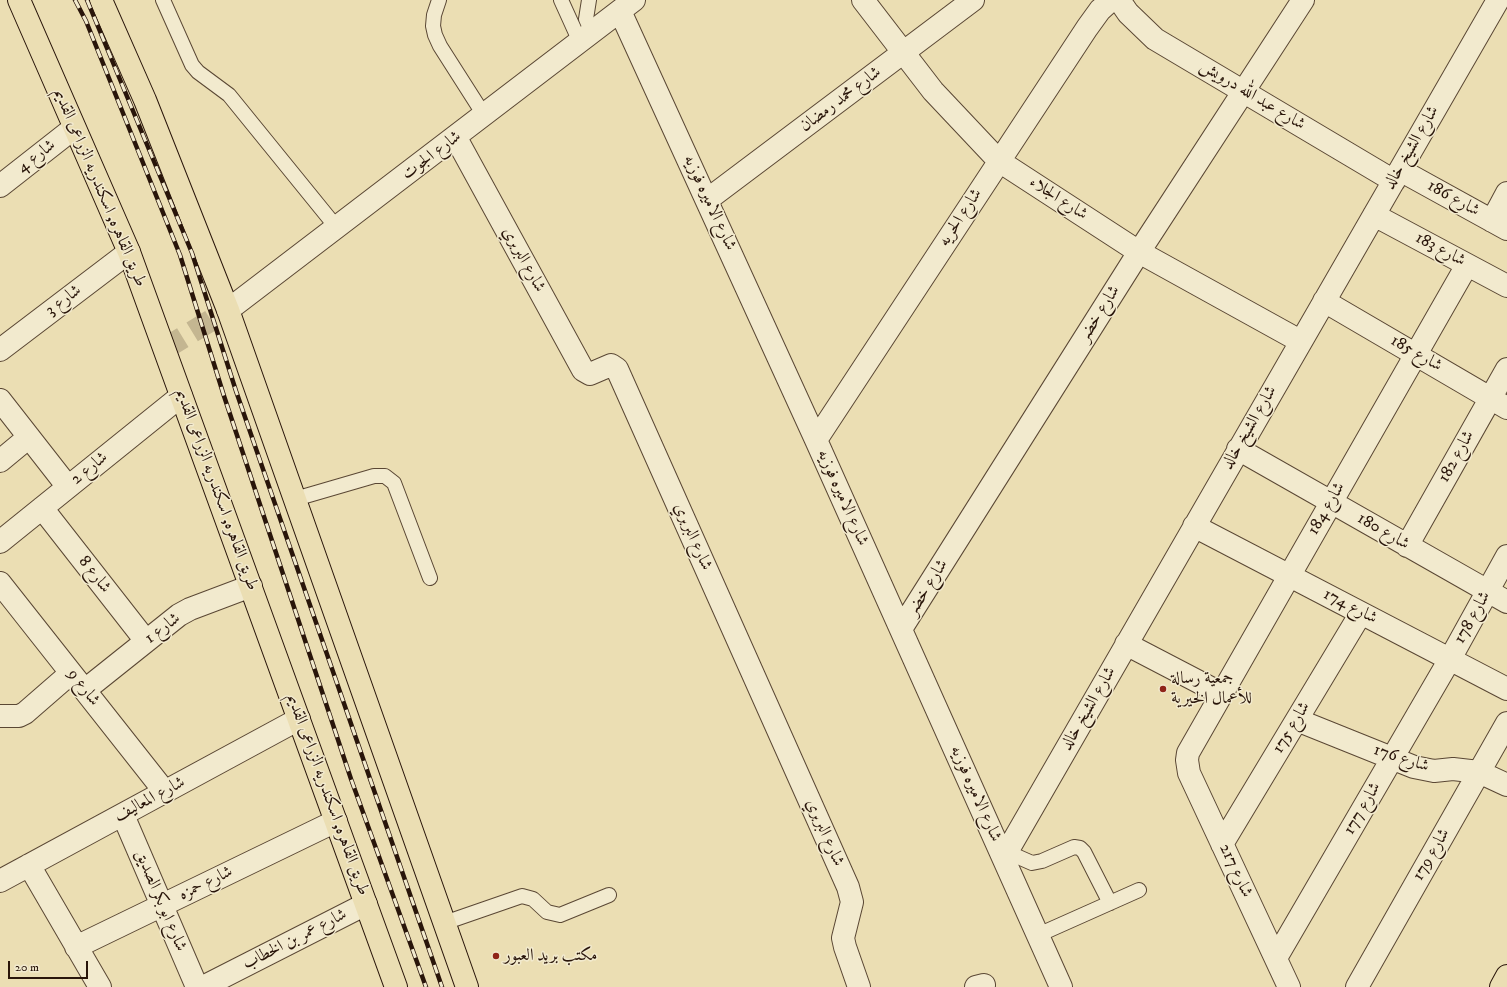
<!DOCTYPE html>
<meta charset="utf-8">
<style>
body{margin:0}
#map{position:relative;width:1507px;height:987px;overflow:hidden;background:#ebdeb3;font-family:"IM FELL DW Pica",serif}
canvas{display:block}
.scale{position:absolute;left:8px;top:961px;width:80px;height:18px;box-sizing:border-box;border:2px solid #29150a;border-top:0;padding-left:5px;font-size:12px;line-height:14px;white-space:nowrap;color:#29150a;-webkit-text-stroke:3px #f2eace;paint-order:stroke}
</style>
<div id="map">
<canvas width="1507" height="987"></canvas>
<div class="scale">20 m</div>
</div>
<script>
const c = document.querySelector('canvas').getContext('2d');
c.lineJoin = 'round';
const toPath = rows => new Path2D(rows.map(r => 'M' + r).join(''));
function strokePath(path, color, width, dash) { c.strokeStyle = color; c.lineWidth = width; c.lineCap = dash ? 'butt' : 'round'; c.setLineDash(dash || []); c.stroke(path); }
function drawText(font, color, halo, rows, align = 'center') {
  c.font = font + ' "IM FELL DW Pica",Amiri,serif'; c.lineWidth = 3; c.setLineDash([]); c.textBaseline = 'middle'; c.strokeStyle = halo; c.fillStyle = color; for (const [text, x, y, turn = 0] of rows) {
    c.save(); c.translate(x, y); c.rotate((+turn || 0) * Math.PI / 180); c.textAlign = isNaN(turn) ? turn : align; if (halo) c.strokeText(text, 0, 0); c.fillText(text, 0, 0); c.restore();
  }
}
const minorTunnel = toPath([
 [164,349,228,310]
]);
const service = toPath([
 [163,0,192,65,198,72,229,95,337,228],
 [439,0,434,15,433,26,435,35,440,46,484,115],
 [561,0,580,42],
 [589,0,586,19,592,33],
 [295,499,374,476,385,476,394,483,430,578],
 [1007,852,1032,863,1042,861,1074,847,1080,848,1084,852,1110,903],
 [444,923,522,896,533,899,547,912,560,915,609,895],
 [1038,935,1139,890]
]);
const minor = toPath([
 [863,0,933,91,999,161,1139,252,1300,341],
 [1119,0,1128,13,1155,39,1394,181],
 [620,11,816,440,1061,987],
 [456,138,583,370,590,374,611,365,617,369,848,887,852,902,843,938,845,947,859,987],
 [1400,170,1507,229],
 [0,186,74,128],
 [707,200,973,0],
 [1374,215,1507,286],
 [1492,221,1507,193],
 [1324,301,1507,408],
 [228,310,634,0],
 [0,350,129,252],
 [0,400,68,487],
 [816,440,1087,28,1100,10,1111,0],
 [1238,449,1507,602],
 [0,461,29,437],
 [42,508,146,641],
 [1194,526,1507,689],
 [0,542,181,396],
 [1407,546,1507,369],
 [0,583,165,792],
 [901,629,1139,252,1303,0],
 [1126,644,1222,694],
 [85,690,179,615,190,609,251,586],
 [0,716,19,716,25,713,71,673],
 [1297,720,1414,767,1434,771,1453,769,1479,772,1507,785],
 [123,815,197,987],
 [1222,844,1361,613],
 [1004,857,1498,0],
 [29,865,100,987],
 [0,881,299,719],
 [76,947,336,821],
 [1276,958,1450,659,1507,556],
 [203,987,366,904],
 [976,987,984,985],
 [1289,987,1189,773,1187,760,1188,753,1467,265],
 [1357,987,1507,723]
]);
const primary = toPath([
 [19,0,129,252,396,987],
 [101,0,145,100,228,310,467,987],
 [1501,987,1507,976]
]);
const rail = toPath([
 [75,0,86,21,180,255,224,396,351,779,426,987],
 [87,0,192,253,236,391,442,987]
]);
const markers = [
 [1163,689,4,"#8f2418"],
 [496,956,4,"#8f2418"]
];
const streetNames = [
 ["شارع عبد الله درويش",1252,96,31],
 ["شارع محمد رمضان",841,100,-37],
 ["شارع الشيخ خالد",1412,148,-60],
 ["شارع الجوت",432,156,-37],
 ["شارع 4",37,157,-38],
 ["طريق القاهره, اسكندريه الزراعى القديم",99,188,67],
 ["شارع الجلاء",1058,199,33],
 ["شارع 186",1453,199,29],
 ["شارع الاميره فوزيه",709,203,65],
 ["شارع الحريه",961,218,-57],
 ["شارع 183",1440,250,28],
 ["شارع البربري",523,260,61],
 ["شارع 3",64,301,-37],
 ["شارع خضر",1100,314,-58],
 ["شارع 185",1416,354,30],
 ["شارع الشيخ خالد",1250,428,-60],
 ["شارع 182",1457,457,-61],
 ["شارع 2",90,469,-39],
 ["طريق القاهره, اسكندريه الزراعى القديم",216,490,70],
 ["شارع الاميره فوزيه",842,498,66],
 ["شارع 184",1327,509,-60],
 ["شارع 180",1383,532,30],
 ["شارع البربري",692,537,66],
 ["شارع 8",94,575,52],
 ["شارع خضر",928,588,-58],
 ["شارع 174",1350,607,27],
 ["شارع 178",1473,618,-61],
 ["شارع 1",163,629,-37],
 ["شارع 9",83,688,52],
 ["شارع الشيخ خالد",1089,709,-60],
 ["شارع 175",1292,728,-59],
 ["شارع 176",1401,759,18],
 ["شارع الاميره فوزيه",975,794,66],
 ["طريق القاهره, اسكندريه الزراعى القديم",327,795,70],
 ["شارع المعاليف",150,800,-28],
 ["شارع 177",1363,809,-60],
 ["شارع البربري",824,833,66],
 ["شارع 179",1432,855,-60],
 ["شارع 217",1235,871,65],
 ["شارع حمزه",206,884,-26],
 ["شارع ابو بكر الصديق",160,901,67],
 ["شارع عمر بن الخطاب",295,940,-27]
];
const poiNames = [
 ["جمعية رسالة",1171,679],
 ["للأعمال الخيرية",1171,699],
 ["مكتب بريد العبور",504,956]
];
strokePath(minorTunnel, '#c4b691', 22, [22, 11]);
strokePath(service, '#5a4734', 16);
strokePath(minor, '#5a4734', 24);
strokePath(primary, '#29150a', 24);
strokePath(service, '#f2eace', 14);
strokePath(minor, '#f2eace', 22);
strokePath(primary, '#ebdeb3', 22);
strokePath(rail, '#29150a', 4.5);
strokePath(rail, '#f2eace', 3, [9]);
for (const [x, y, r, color] of markers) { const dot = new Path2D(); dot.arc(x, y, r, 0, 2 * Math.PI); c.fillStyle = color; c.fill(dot); strokePath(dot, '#f2eace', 1.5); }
drawText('17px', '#29150a', '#f2eace', streetNames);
drawText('17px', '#29150a', '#f2eace', poiNames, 'left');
</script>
